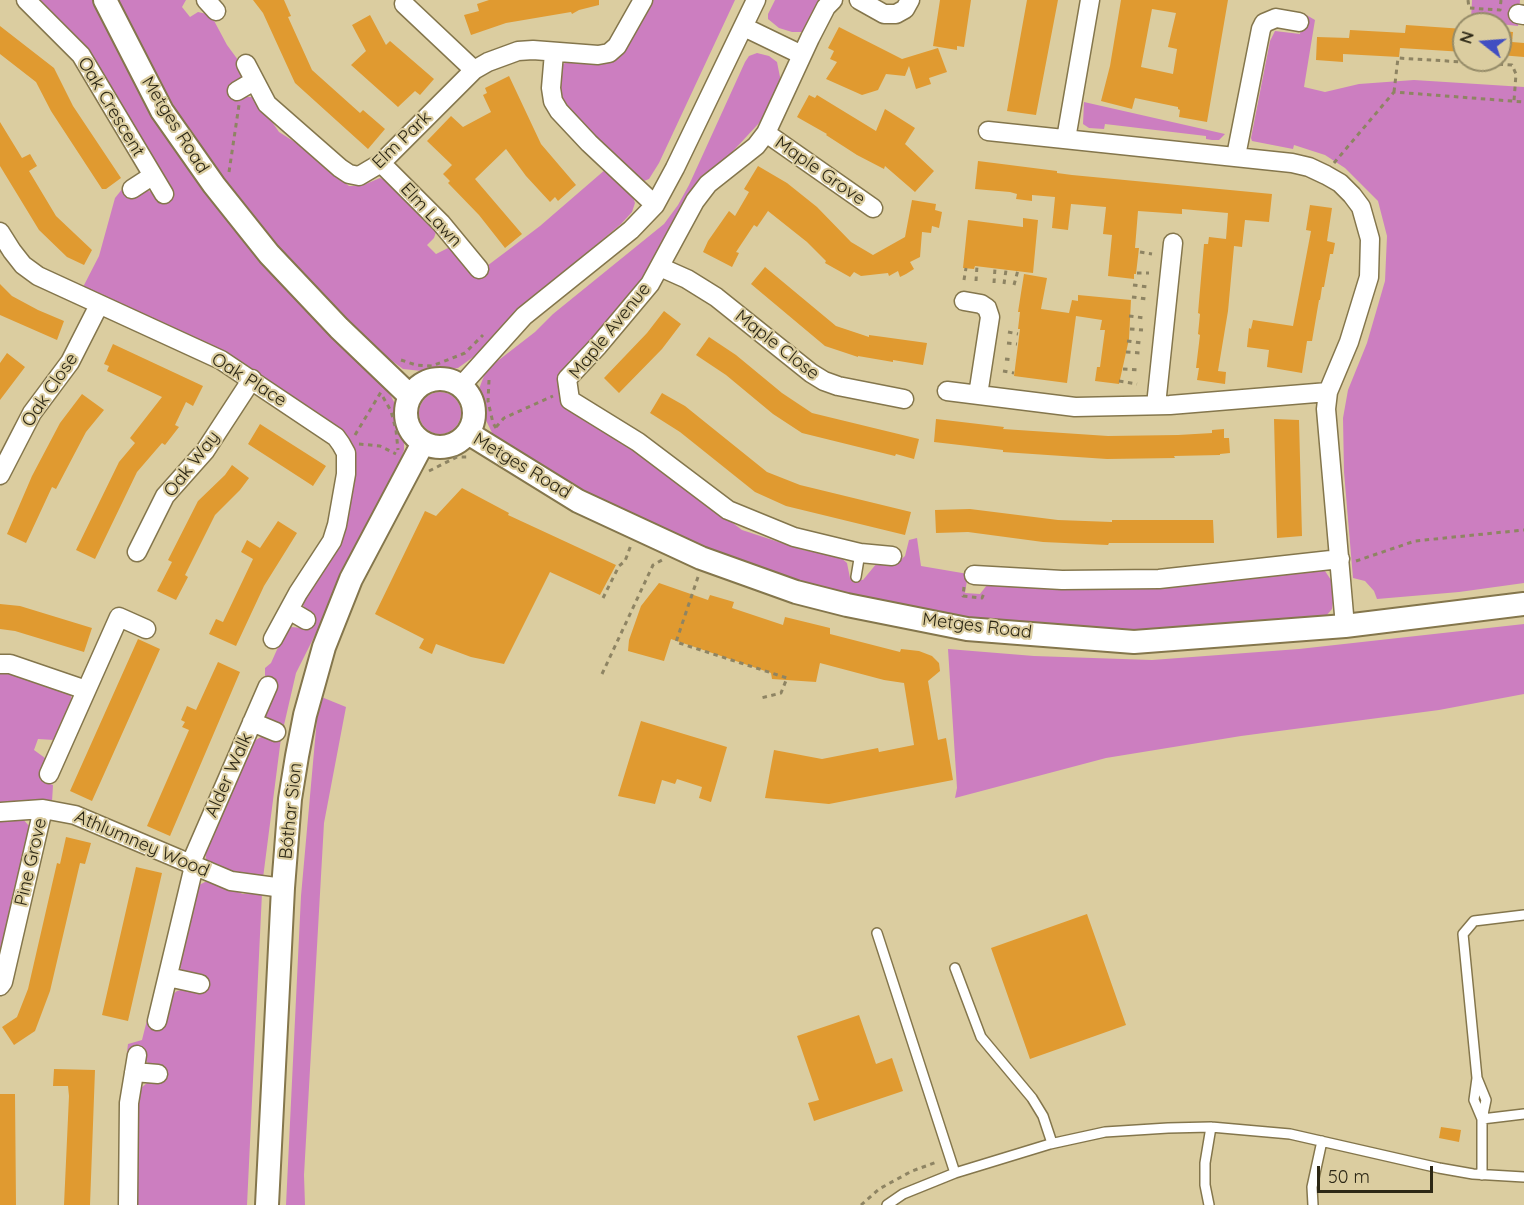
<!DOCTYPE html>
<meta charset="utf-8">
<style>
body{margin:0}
#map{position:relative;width:1524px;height:1205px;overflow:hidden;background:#dbcda0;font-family:Quicksand,sans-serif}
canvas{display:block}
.north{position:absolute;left:1452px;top:12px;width:60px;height:60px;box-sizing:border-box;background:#dbcda0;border:2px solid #958b68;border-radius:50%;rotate:287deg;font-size:16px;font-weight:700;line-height:24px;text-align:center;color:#2c2715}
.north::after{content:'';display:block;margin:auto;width:21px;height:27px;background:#414ec2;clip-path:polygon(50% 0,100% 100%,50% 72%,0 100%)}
.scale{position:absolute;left:1317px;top:1166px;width:116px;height:27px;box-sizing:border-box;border:3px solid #2c2715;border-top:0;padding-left:8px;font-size:18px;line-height:21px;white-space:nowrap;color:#2c2715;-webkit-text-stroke:4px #dbcda0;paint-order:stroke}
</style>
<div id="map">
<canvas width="1524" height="1205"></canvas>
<div class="north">N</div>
<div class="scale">50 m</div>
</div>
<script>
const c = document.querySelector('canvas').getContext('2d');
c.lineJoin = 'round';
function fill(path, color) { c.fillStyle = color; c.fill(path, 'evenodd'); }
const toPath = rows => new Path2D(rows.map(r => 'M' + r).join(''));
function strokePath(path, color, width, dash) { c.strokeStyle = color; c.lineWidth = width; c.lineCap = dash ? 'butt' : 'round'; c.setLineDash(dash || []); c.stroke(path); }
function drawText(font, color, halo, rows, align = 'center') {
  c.font = font + ' Quicksand,sans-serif'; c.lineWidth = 4.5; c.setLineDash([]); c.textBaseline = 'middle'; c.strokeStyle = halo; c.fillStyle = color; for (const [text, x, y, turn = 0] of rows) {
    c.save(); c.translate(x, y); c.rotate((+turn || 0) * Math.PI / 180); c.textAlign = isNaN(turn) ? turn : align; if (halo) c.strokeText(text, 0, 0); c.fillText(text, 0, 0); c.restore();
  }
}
const green = toPath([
 [34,0,92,0,130,73,388,390,398,410,404,433,404,450,397,471,296,673,281,738,263,878,250,878,212,865,206,859,205,849,250,743,263,736,271,738,265,719,265,668,271,663,284,634,291,627,303,628,309,618,303,605,304,599,353,481,355,463,352,448,82,289,99,256,115,198,123,188,146,190,154,193,169,195],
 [112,0,186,0,182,7,190,17,198,12,211,15,227,45,241,64,242,78,237,99,245,97,253,97,257,100,279,132,312,153,330,171,349,186,361,186,380,178,391,182,434,226,436,232,434,238,427,245,436,254,450,247,483,269,540,226,606,169,632,194,635,203,632,212,621,224,519,310,476,355,458,368,431,372,403,369,377,350,301,276,196,145],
 [649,0,735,0,659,163,649,179,644,181,604,150,560,99,560,66,570,60,598,61],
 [775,0,823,0,803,32,792,32,779,28,768,19,768,14],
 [1472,0,1520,0,1518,26,1471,21],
 [1303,13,1315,20,1304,87,1325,92,1359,84,1414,80,1524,87,1524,583,1459,592,1377,599,1374,591,1365,581,1353,578,1344,472,1343,418,1348,390,1367,343,1385,281,1387,236,1378,201,1345,168,1325,155,1294,145,1293,149,1252,141,1251,138,1270,41,1275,31,1300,34],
 [757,53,769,56,777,62,781,82,774,99,760,122,722,163,636,290,587,349,569,361,560,384,699,497,742,530,803,550,840,557,847,563,850,578,863,580,877,563,897,563,905,556,909,540,917,538,921,566,968,574,965,593,980,594,987,585,1317,569,1325,571,1331,580,1334,594,1332,609,1326,616,1300,622,1158,633,1003,626,814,591,640,524,496,441,481,410,479,389,485,373,495,363,535,332,553,314,664,224,678,205,689,185,745,62,749,56],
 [1084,102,1225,134,1219,140,1212,140,1206,139,1206,136,1105,124,1104,129,1089,128,1083,124],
 '419 413a21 21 0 1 1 42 0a21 21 0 1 1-42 0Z',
 [1524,624,1524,694,1439,710,1241,736,1106,758,955,798,957,788,948,649,1034,656,1152,660,1299,649],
 [4,671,64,690,71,696,73,705,60,735,54,740,38,739,34,750,45,758,45,764,40,780,53,785,52,802,21,801,0,804,0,673],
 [319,696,346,707,324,823,304,1175,305,1205,286,1205,301,896],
 [21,817,30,827,0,962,0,818],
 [205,882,214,882,243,894,257,892,262,893,247,1205,134,1205,138,1095,141,1088,147,1083,155,1083,156,1071,145,1060,143,1054,127,1052,128,1044,142,1040,147,1020,163,1023,172,995,177,991,185,989,182,971,179,966,197,886]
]);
const building = toPath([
 [253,0,284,0,291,16,288,17,312,70,360,113,363,110,385,129,368,149,295,83,263,13],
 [489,0,599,0,599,5,579,10,572,14,571,12,506,23,471,35,464,15,479,11,477,4],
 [940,0,971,0,964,47,957,46,957,50,933,46],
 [1027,0,1058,0,1036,115,1007,111],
 [1121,0,1228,0,1207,122,1179,117,1180,110,1178,109,1178,107,1135,98,1132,109,1101,101,1110,66],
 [1152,9,1176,13,1168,47,1177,49,1173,74,1141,67],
 [370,15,386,45,390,41,434,79,420,95,415,91,398,107,351,65,366,51,352,25],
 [1406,25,1464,29,1464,52,1400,48,1399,57,1343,54,1343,62,1316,60,1317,37,1349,38,1350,30,1405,33],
 [0,26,54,68,73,106,121,178,106,189,102,189,51,111,36,82,0,54],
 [839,27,902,59,938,48,947,72,929,78,931,84,916,89,909,66,905,76,886,74,878,90,862,95,826,79,837,62,830,59,834,51,828,48],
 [1500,31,1513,32,1512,42,1524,43,1524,57,1500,55],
 [509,76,541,144,576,185,558,201,555,197,550,202,526,176,506,149,475,179,522,234,505,248,479,215,448,183,450,181,443,174,452,165,427,141,451,116,463,127,491,112,483,95,487,93,485,88],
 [809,95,815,98,817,95,876,131,885,109,915,128,905,144,934,171,915,192,885,166,884,169,857,155,826,135,827,134,797,117],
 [0,122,22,158,30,154,37,166,29,171,56,216,92,250,84,265,67,257,39,230,0,166],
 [978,161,1057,171,1057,173,1072,175,1272,194,1269,222,1245,220,1242,247,1234,246,1228,311,1218,371,1226,372,1225,384,1197,380,1199,368,1196,368,1200,335,1198,334,1200,314,1198,313,1204,244,1208,244,1209,237,1226,239,1228,213,1182,209,1182,214,1138,211,1135,248,1139,248,1136,274,1134,274,1134,279,1108,276,1112,235,1103,234,1106,207,1071,204,1068,230,1052,228,1055,197,1032,195,1032,201,1016,199,1017,194,1010,192,975,189],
 [758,166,787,183,817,207,851,242,873,255,905,237,912,200,936,204,935,210,942,212,939,228,932,226,931,233,922,232,920,257,910,262,914,269,906,274,900,277,898,271,889,276,888,273,861,276,854,272,850,277,825,263,826,261,807,242,768,211,757,227,754,225,736,252,739,253,732,267,703,252,708,241,729,211,735,216,749,192,744,189],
 [1310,205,1332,208,1327,241,1335,243,1333,254,1330,254,1324,287,1322,287,1320,300,1319,300,1312,341,1307,341,1302,373,1267,367,1269,350,1247,347,1249,328,1251,329,1253,320,1293,326,1311,231,1306,230],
 [1023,218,1038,220,1033,273,975,266,974,269,963,268,968,220,1023,227],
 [765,267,836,326,869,337,869,335,927,343,923,365,893,360,893,362,858,356,858,357,825,346,751,284],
 [1024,274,1047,278,1041,309,1069,313,1072,300,1078,301,1078,295,1131,300,1129,339,1119,384,1095,381,1097,367,1100,367,1105,330,1100,330,1102,320,1076,316,1067,383,1014,376,1020,329,1018,329,1020,312,1018,312],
 [0,284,12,296,38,310,64,321,57,340,0,315],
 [664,311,681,324,662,349,619,393,604,378,647,333],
 [709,337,736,355,782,393,812,413,919,439,914,459,896,454,895,456,802,433,773,414,726,375,696,355],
 [113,344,203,386,193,406,186,402,175,425,179,427,165,445,162,443,137,472,95,559,76,550,119,462,135,443,130,438,162,397,107,371,109,366,104,364],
 [7,353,25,367,0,400,0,363],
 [662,393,685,406,767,472,800,485,911,512,905,535,786,506,755,492,680,432,650,413],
 [82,394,104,410,86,432,56,489,52,487,26,543,7,534,32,476,60,423],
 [936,419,1004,427,1003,429,1108,436,1178,435,1212,433,1212,430,1224,429,1224,438,1229,438,1230,453,1220,454,1220,455,1174,456,1175,458,1107,459,1003,452,1003,450,934,442],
 [1274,419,1299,420,1302,536,1277,538],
 [260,424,326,466,313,486,248,444],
 [232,465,249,478,240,490,215,515,185,575,188,577,176,600,157,591,172,562,168,560,198,501,225,475],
 [462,488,509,513,508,515,616,565,600,595,550,572,504,664,471,657,436,644,432,654,419,648,424,639,375,614,425,511,436,516],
 [970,509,1058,520,1112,522,1112,520,1213,520,1214,543,1109,543,1108,545,1043,542,968,532,936,533,935,510],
 [278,521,297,533,264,586,236,646,209,634,216,619,223,622,253,559,241,552,247,540,260,548],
 [659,583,708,600,710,595,734,602,732,608,783,625,785,617,830,628,830,634,900,652,901,649,919,651,932,656,939,663,940,671,928,681,938,740,946,738,953,780,829,804,765,798,774,750,822,759,878,748,879,752,914,745,904,683,884,680,820,663,816,682,772,679,771,673,671,639,664,661,628,651,629,640,641,606],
 [0,604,20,606,92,628,84,652,15,631,0,629],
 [138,639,160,649,92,801,70,791],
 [218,662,240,672,170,836,147,826,189,730,182,727,185,722,181,720,187,706,196,710],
 [641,721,727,747,711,802,699,798,702,787,677,779,675,784,662,780,655,804,618,796],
 [66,837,91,843,85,864,80,863,50,991,35,1031,14,1045,2,1027,17,1017,28,989,57,863,60,864],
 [136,867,162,873,128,1021,102,1015],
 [1087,914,1126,1025,1030,1059,991,948],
 [859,1015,876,1064,892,1058,903,1091,814,1121,808,1103,819,1100,797,1036],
 [54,1069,95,1070,90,1205,64,1205,69,1096,68,1086,53,1086],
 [0,1094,15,1094,16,1205,0,1205],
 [1441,1127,1461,1130,1459,1142,1439,1138]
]);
const path = toPath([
 [1468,0,1469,8,1500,10,1501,0],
 [1394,92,1398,58,1512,65,1516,74,1514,101],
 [1334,163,1394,92,1524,102],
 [229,172,239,105],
 [1140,252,1152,254],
 [1137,273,1149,273],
 [964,280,966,268],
 [976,281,977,266],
 [994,283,995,268],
 [1004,284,1006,270],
 [1014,285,1018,270],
 [1133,285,1148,287],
 [1132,297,1147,299],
 [1129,316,1145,318],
 [1130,329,1143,330],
 [1008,332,1018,334],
 [1127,341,1142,343],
 [1007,343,1017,344],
 [1126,352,1141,353],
 [1005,359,1014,360],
 [401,360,416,365,432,366,465,353,483,335],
 [1123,369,1139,370],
 [1003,371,1014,373],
 [489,380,488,401,493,423,496,428],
 [1119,381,1137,384],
 [383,397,391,411,396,430,398,450],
 [496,427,504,418,553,396],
 [355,435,381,392],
 [359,444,380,446,396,454],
 [429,471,457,457,470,457],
 [1356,561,1415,541,1524,530],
 [698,577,676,642,787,678,781,693,761,698],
 [964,587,963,596,982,598,985,591],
 [603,598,619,566,625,561,631,545],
 [602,674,653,565,662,560],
 [861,1205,879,1189,912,1171,937,1162]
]);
const service = toPath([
 [856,577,860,553],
 [877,933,955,1173],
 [955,968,981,1037,1032,1098,1043,1116,1052,1143],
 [1477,1078,1486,1100,1482,1119,1474,1100,1477,1078,1463,934,1474,921,1524,915],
 [1482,1175,1482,1119,1524,1114],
 [887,1205,903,1194,955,1173,1050,1144,1105,1132,1168,1128,1211,1127,1290,1134,1439,1168,1473,1174,1524,1177],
 [1209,1205,1205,1185,1205,1163,1211,1127],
 [1313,1205,1312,1187,1322,1141]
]);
const minor = toPath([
 [26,0,81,55,164,194],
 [206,0,216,11],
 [833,0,826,7,810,38,766,133,756,146,708,184,695,201,650,284,598,346,567,379,570,400,638,442,728,510,794,537,860,553,892,556],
 [859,0,884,14,896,14,905,9,910,0],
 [404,4,474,70],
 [1518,14,1524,15],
 [744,27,802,55],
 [554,53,551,88,553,101,559,111,589,143,655,205],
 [246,64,267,104,340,168,349,174,359,176,381,163,474,70,488,62,518,51,533,50,598,55,609,53,617,46,643,0],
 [237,91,254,81],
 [988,131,1292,163,1309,167,1326,175,1340,183,1352,195,1361,207,1370,239,1369,277,1349,342,1328,392,1326,409,1345,626],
 [766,133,873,208],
 [1066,139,1090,0],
 [1236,156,1261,29,1264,23,1276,18,1299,22],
 [381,163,441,223,479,269],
 [132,189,152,176],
 [0,232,12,251,23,265,38,276,221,360,336,437,341,444,346,453,346,474,337,525,332,541,298,593,273,639],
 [660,267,687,279,716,297,811,373,824,381,838,386,904,399],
 [964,301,981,304,987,308,990,317,978,395],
 [461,386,524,316,631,230,655,205,675,168,756,0],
 [947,391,1075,407,1170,405,1328,392],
 [1156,405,1173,243],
 [0,475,32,413,70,362,99,305],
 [137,552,165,496,205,451,252,379],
 [974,575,1062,580,1159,579,1340,559],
 [289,610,306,620],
 [0,664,10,664,86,690],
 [252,722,276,732],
 [49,774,119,617,146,629],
 [0,812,43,809,75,815,231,881,283,888],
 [190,865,268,686],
 [168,977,200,984],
 [0,986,3,982,43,809],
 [157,1021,194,866],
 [134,1072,158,1074],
 [128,1205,129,1103,137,1055]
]);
const tertiary = toPath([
 [105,0,162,111,214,185,269,254,339,328,410,396],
 '406 413a34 34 0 1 1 68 0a34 34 0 1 1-68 0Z',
 [468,433,578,501,701,558,796,592,847,605,967,629,1134,642,1345,626,1524,604],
 [267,1205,283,888,290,799,297,756,305,715,324,647,351,579,423,443]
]);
const streetNames = [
 ["Oak Crescent",111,107,59],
 ["Metges Road",175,125,58],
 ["Elm Park",402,140,-44],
 ["Maple Grove",820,171,35],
 ["Elm Lawn",431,215,47],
 ["Maple Avenue",610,331,-51],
 ["Maple Close",777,345,38],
 ["Oak Place",249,380,32],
 ["Oak Close",50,390,-56],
 ["Oak Way",192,464,-52],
 ["Metges Road",522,466,31],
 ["Metges Road",977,626,7],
 ["Alder Walk",229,775,-66],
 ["Bóthar Sion",291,811,-84],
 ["Athlumney Wood",142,844,23],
 ["Pine Grove",31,862,-77]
];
fill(green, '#cc7ec0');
fill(building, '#e09a30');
strokePath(service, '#84764c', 12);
strokePath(minor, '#84764c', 21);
strokePath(tertiary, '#84764c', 26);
strokePath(path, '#8e8463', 3, [4.5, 4.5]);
strokePath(service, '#fff', 9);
strokePath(minor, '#fff', 18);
strokePath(tertiary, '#fff', 22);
drawText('18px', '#2c2715', '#dbcda0', streetNames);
</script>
